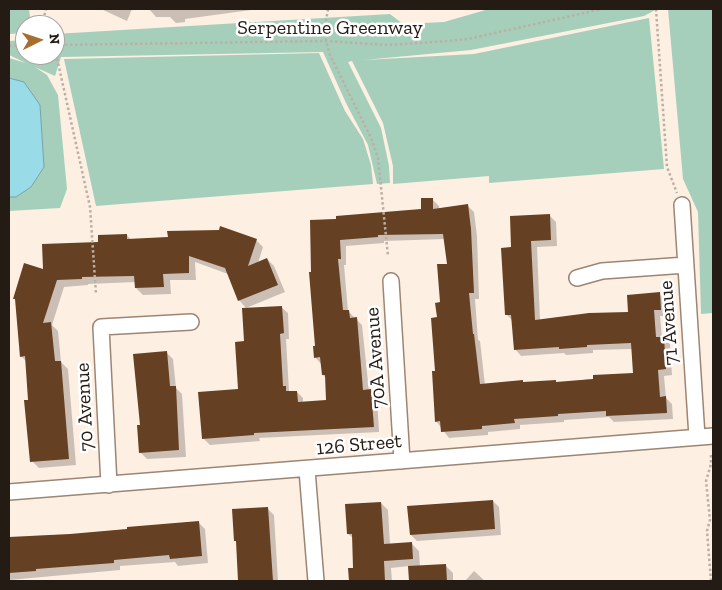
<!DOCTYPE html>
<style>
body{margin:0}
#map{position:relative;width:722px;height:590px;overflow:hidden;background:#feefe3;font-family:"Zilla Slab",serif}
canvas{display:block}
.frame{position:absolute;inset:0;border:10px solid #241b14;pointer-events:none}
.north{position:absolute;left:15px;top:15px;width:50px;height:50px;box-sizing:border-box;background:#fff;border:1px solid #a7a4a1;border-radius:50%;rotate:86deg;font-size:14px;font-weight:700;line-height:20px;text-align:center;color:#241b14}
.north::after{content:'';display:block;margin:auto;width:18px;height:22px;background:#a86e2e;clip-path:polygon(50% 0,100% 100%,50% 72%,0 100%)}
</style>
<div id="map">
<canvas width="722" height="590"></canvas>
<div class="frame"></div>
<div class="north">N</div>
</div>
<script>
const c = document.querySelector('canvas').getContext('2d');
c.lineJoin = 'round';
function fill(path, color) { c.fillStyle = color; c.fill(path, 'evenodd'); }
const toPath = rows => new Path2D(rows.map(r => 'M' + r).join(''));
function strokePath(path, color, width, dash) { c.strokeStyle = color; c.lineWidth = width; c.lineCap = dash ? 'butt' : 'round'; c.setLineDash(dash || []); c.stroke(path); }
function drawText(font, color, halo, rows, align = 'center') {
  c.font = font + ' "Zilla Slab",serif'; c.lineWidth = 5; c.setLineDash([]); c.textBaseline = 'middle'; c.strokeStyle = halo; c.fillStyle = color; for (const [text, x, y, turn = 0] of rows) {
    c.save(); c.translate(x, y); c.rotate((+turn || 0) * Math.PI / 180); c.textAlign = isNaN(turn) ? turn : align; if (halo) c.strokeText(text, 0, 0); c.fillText(text, 0, 0); c.restore();
  }
}
const green = toPath([
 [9,9,29,9,31,25,25,25,25,33,9,34],
 [489,9,657,9,644,16,471,50,364,60,474,54,649,18,664,169,489,183,489,176,393,184,393,166,383,123,352,61,348,62,381,128,389,166,390,183,377,184,368,145,346,103,323,52,61,57,55,76,35,67,47,75,58,95,67,189,60,208,9,211,9,197,16,197,31,187,44,167,40,105,24,82,9,78,9,58,26,63,9,55,9,41,25,40,25,55,55,55,55,34,390,14,403,24,444,22],
 [668,9,713,9,713,313,701,314,698,212,683,179],
 [319,53,345,111,363,139,371,165,373,184,96,206,64,59]
]);
const water = toPath([
 [9,78,24,82,40,105,44,167,31,187,16,197,9,197,9,78]
]);
const shadow = toPath([
 [101,9,132,9,127,21],
 [149,9,251,9,251,10,185,19,185,22,176,23,170,17,156,17],
 [432,199,439,206,439,209,468,206,474,212,477,236,479,299,475,299,478,340,480,341,485,385,555,381,557,383,635,374,632,349,593,350,593,353,566,355,564,353,521,356,515,349,513,321,506,314,512,249,550,216,556,222,557,246,537,247,540,320,629,313,659,294,665,300,666,316,660,316,662,338,670,344,672,375,664,376,666,398,672,404,673,419,614,422,609,417,564,420,564,422,520,425,520,429,488,432,488,435,449,438,436,421,438,319,448,265,445,239,384,241,384,243,346,246,346,265,344,265,348,311,362,325,369,391,371,391,377,397,379,432,259,438,260,441,210,445,203,438,239,390,246,342,281,307,288,313,289,339,286,339,289,391,297,392,303,398,303,403,328,402,326,378,323,375,321,364,315,357,317,347,311,221,422,211],
 [127,235,131,240,256,240,263,247,258,263,267,259,274,266,285,292,246,308,239,300,228,274,195,262,196,280,170,280,171,294,143,295,136,288,136,282,88,284,88,285,64,287,52,325,58,331,61,362,68,369,76,465,39,468,32,461,27,362,21,356,16,300,14,298,44,270,100,243],
 [166,352,173,359,176,388,182,394,186,457,147,459,140,452,141,426],
 [493,501,499,507,501,535,417,541,411,535],
 [381,503,388,510,390,545,412,544,419,551,420,567,446,566,453,573,453,581,410,581,409,566,391,568,392,581,351,581,350,569,354,569,353,538,348,534],
 [267,508,274,515,278,581,239,581,237,542,235,541],
 [198,522,205,529,208,563,178,566,175,562,120,566,120,570,9,580,9,539,33,536,70,535],
 [474,571,485,581,465,581]
]);
const building = toPath([
 [421,198,433,198,433,209,468,204,471,229,474,293,469,293,473,334,474,334,480,384,523,380,523,382,556,380,556,382,593,379,593,375,633,373,631,343,587,345,587,347,559,349,559,347,514,350,511,315,505,315,501,248,511,247,510,216,550,214,551,240,531,241,535,320,589,313,628,312,627,295,660,292,661,310,654,310,656,337,664,337,666,369,658,370,660,397,666,396,667,413,606,416,606,411,558,414,558,416,514,419,515,423,482,426,482,429,441,432,440,421,435,422,432,371,435,371,431,318,437,317,435,303,440,302,437,264,447,264,443,234,378,235,378,237,340,240,341,259,338,259,343,310,349,310,350,318,357,317,363,390,371,389,374,427,254,433,254,435,202,439,198,392,238,389,235,342,244,341,242,308,282,306,284,333,280,334,283,386,286,386,286,391,297,391,298,402,326,400,325,375,322,375,320,357,314,358,313,346,315,346,309,272,311,272,310,220,336,219,336,216,421,209],
 [220,226,257,239,248,266,267,258,278,285,238,301,225,268,189,256,189,273,163,274,164,287,135,288,134,276,82,277,82,279,57,280,43,323,51,322,55,361,61,361,69,459,30,462,24,400,28,400,25,356,20,357,15,299,13,299,24,263,43,269,42,244,98,242,98,235,127,234,127,239,168,237,167,231,219,230],
 [167,351,170,386,176,386,179,450,139,453,137,425,140,425,133,354],
 [493,500,495,529,410,535,407,506],
 [381,502,384,544,412,542,413,559,384,561,385,581,349,581,348,568,353,568,352,534,347,534,345,504],
 [268,507,273,581,238,581,236,541,234,541,232,509],
 [199,521,202,556,170,559,169,555,114,560,114,563,36,569,36,571,9,573,9,537,70,534,127,529,127,527],
 [446,564,447,581,409,581,408,566]
]);
const path = toPath([
 [328,9,325,27,326,41,330,55,372,140,378,158,388,256],
 [656,9,667,167,677,193],
 [42,25,46,9],
 [55,45,326,41,389,45,448,41,468,39,602,9],
 [9,46,25,45],
 [55,49,90,207,96,294],
 [711,581,707,531,710,520,706,481,711,464,711,454]
]);
const minor = toPath([
 [682,205,697,437],
 [577,278,602,271,686,265],
 [391,281,402,461],
 [307,470,316,581],
 [109,485,101,327,191,322],
 [9,492,713,436]
]);
const streetNames = [
 ["Serpentine Greenway",330,28],
 ["71 Avenue",669,323,-94],
 ["70A Avenue",376,358,-94],
 ["70 Avenue",85,407,-93],
 ["126 Street",359,445,-5]
];
fill(green, '#a5cfbb');
fill(water, '#99dbe7');
strokePath(water, '#76a1a8', 1);
fill(shadow, '#0003');
fill(building, '#654022');
strokePath(minor, '#9d8574', 18);
strokePath(path, '#bcafa4', 2.5, [2.5, 2.5]);
strokePath(minor, '#fff', 15);
drawText('20px', '#241b14', '#fff', streetNames);
</script>
